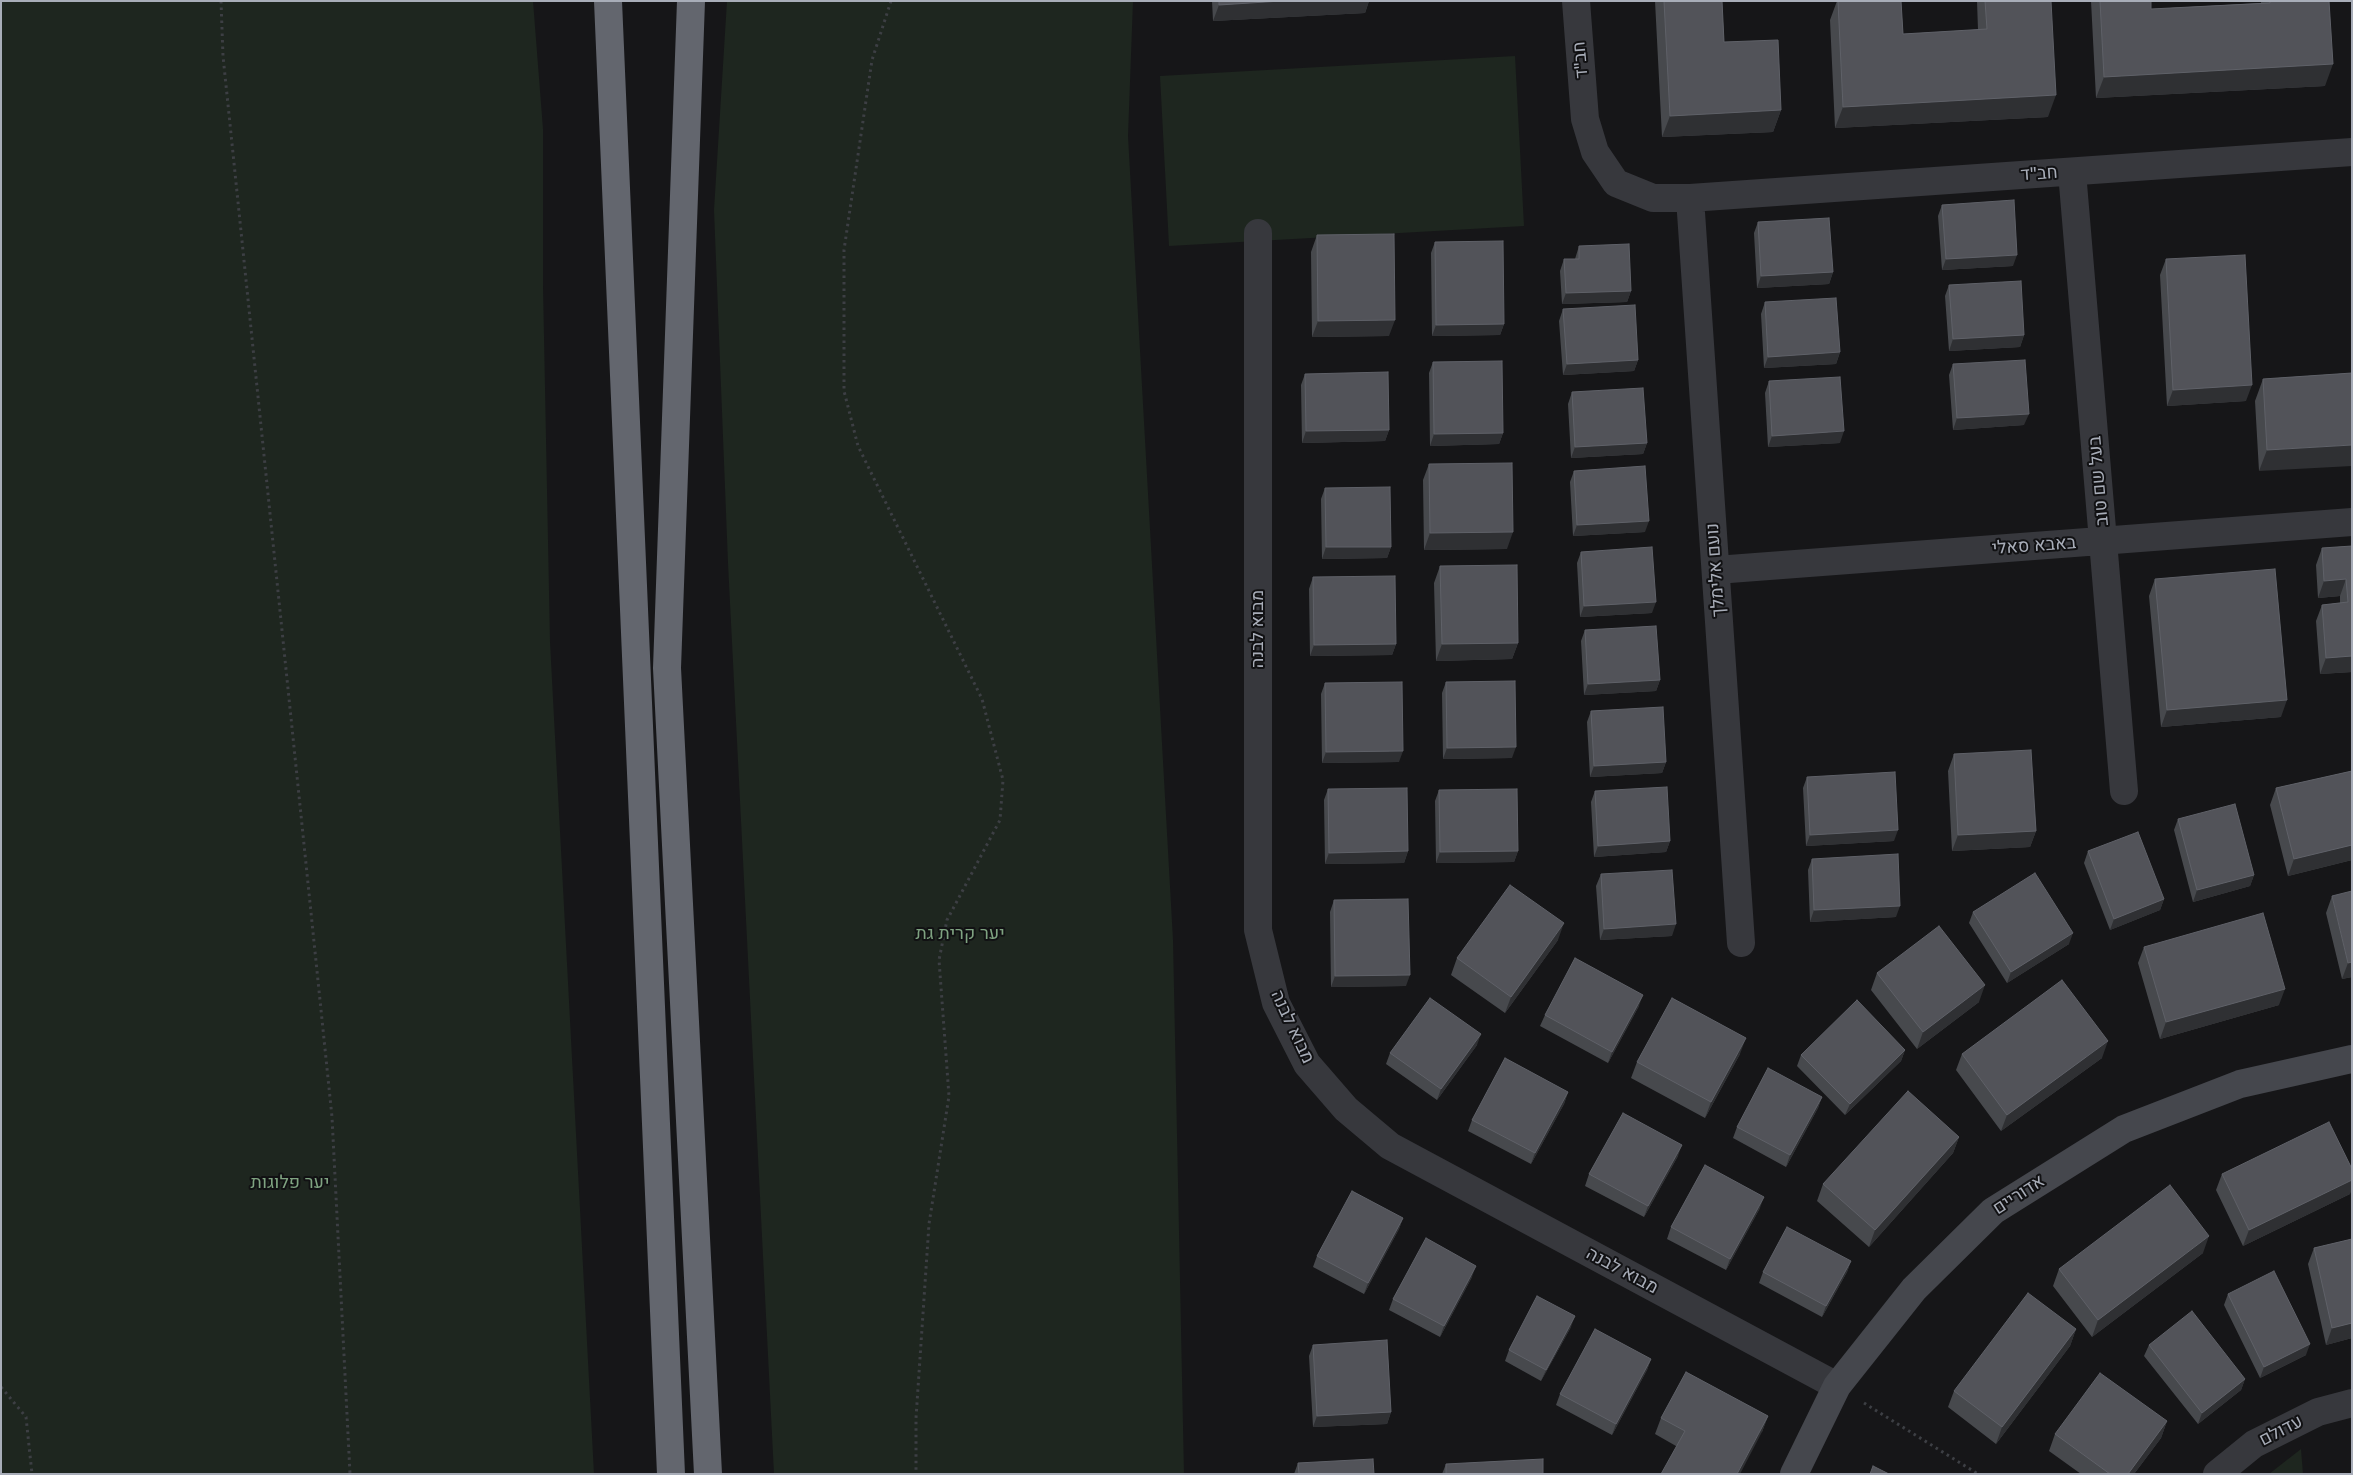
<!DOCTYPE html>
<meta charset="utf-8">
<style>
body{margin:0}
#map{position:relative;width:2353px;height:1475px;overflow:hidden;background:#161618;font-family:"Fira Sans",sans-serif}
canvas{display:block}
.frame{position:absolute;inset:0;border:2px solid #a8adb8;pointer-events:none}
</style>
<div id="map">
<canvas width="2353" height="1475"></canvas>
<div class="frame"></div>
</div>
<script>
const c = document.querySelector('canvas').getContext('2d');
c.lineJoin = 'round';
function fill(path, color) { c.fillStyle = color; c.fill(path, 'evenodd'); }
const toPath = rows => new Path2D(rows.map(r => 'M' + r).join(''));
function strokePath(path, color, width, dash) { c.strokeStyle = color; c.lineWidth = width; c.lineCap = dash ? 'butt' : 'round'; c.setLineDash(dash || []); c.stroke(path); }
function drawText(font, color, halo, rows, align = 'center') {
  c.font = font + ' "Fira Sans",Heebo,sans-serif'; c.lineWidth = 4; c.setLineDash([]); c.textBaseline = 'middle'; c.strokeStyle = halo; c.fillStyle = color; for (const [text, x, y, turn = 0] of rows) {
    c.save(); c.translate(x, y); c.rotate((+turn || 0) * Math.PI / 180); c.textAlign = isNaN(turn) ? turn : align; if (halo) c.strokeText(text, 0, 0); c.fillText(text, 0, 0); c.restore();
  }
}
const green = toPath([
 [1,1,533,1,543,129,543,286,550,642,594,1474,1,1474],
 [727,1,1133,1,1128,136,1173,940,1184,1474,774,1474,728,563,714,210],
 [1515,56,1524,226,1169,246,1160,76],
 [2301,1449,2303,1474,2269,1474]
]);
const path = toPath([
 [221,1,223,56,332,1117,350,1474],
 [891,1,872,60,844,250,844,391,858,446,982,699,1003,780,1000,820,947,920,939,960,949,1096,929,1224,916,1418,916,1474],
 [1,1387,26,1417,32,1474],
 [1864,1403,1978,1474]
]);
const street = toPath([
 [1576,1,1585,119,1595,152,1616,183,1653,198,1690,198,2352,152],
 [2072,172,2124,791],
 [1690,198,1741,943],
 [1258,233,1258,930,1276,1003,1307,1064,1346,1109,1390,1146,1837,1386],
 [1716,570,2352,522],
 [2217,1474,2254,1444,2318,1412,2352,1403]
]);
const secondary = toPath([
 [1794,1474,1837,1386,1914,1289,1993,1211,2124,1129,2240,1084,2352,1059]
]);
const highway = toPath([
 [608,1,671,1474],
 [691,1,667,668,708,1474]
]);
const wall = toPath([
 [1212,1,1369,1,1365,13,1213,21],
 [1655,1,1722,1,1724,42,1781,110,1773,132,1662,137],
 [1837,1,1901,1,1903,34,1978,30,1977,1,2051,1,2048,117,1835,128,1830,20],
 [2091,1,2151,1,2151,9,2261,3,2261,1,2329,1,2325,86,2096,98],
 [1942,205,2013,266,1942,270,1938,216],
 [1758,222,1833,272,1829,284,1757,288,1754,233],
 [1317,235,1389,336,1312,337,1311,252],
 [1435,242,1504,324,1500,335,1432,336,1431,253],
 [1579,246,1631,291,1627,302,1562,304,1560,271,1564,259,1575,259],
 [2166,259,2246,401,2167,406,2160,275],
 [1949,285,2024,335,2020,347,1949,351,1945,296],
 [1765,302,1840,352,1836,364,1764,368,1761,314],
 [1563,309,1638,360,1634,371,1563,375,1559,321],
 [1433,362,1503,433,1499,444,1430,446,1429,373],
 [1953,364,2024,425,1953,430,1949,375],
 [2352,373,2259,471,2255,401,2263,379],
 [1305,374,1389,430,1385,441,1302,443,1301,385],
 [1769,381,1840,443,1768,447,1765,393],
 [1572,392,1647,443,1643,454,1571,458,1568,404],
 [1429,464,1507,549,1424,550,1423,480],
 [1574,471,1645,532,1573,536,1570,482],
 [1325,488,1391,547,1387,558,1322,559,1321,499],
 [2352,546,2352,672,2320,674,2316,621,2322,605,2340,603,2340,596,2318,598,2316,565,2322,548],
 [1581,552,1652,613,1580,617,1577,563],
 [1440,566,1518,643,1512,659,1436,661,1434,583],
 [1313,577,1396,644,1392,655,1310,656,1309,589],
 [2155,579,2281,717,2161,727,2149,596],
 [1585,630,1660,680,1656,691,1584,695,1581,641],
 [1446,682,1512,758,1443,759,1442,693],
 [1325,683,1399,762,1322,763,1321,694],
 [1591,711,1666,762,1662,773,1590,777,1587,722],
 [1954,754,2036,831,2030,847,1952,851,1948,771],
 [2352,771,2352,860,2288,876,2270,805,2276,788],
 [1807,777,1894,841,1806,846,1803,788],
 [1328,789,1408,851,1404,863,1325,864,1324,800],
 [1439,790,1518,851,1514,862,1436,863,1435,801],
 [1595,791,1670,841,1666,852,1594,857,1591,802],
 [2178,819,2254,875,2250,886,2193,902,2174,830],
 [2088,851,2164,899,2160,910,2110,930,2084,863],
 [1812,859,1896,917,1810,922,1808,870],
 [1601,874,1672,936,1600,940,1596,886],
 [2332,896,2352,977,2342,979,2326,913],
 [1334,900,1406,986,1331,987,1330,912],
 [1973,912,2069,944,2007,983,1969,923],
 [1558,940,1505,1013,1451,975,1457,958],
 [2144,947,2279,1005,2160,1039,2138,963],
 [1877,973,1979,1002,1917,1049,1871,990],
 [1639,1006,1608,1063,1540,1026,1545,1015],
 [1477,1045,1437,1100,1386,1064,1390,1053],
 [1905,1050,1901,1061,1845,1115,1797,1066,1801,1055],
 [1740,1054,1705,1118,1631,1078,1637,1062],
 [1962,1054,2102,1058,2001,1131,1956,1070],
 [1568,1092,1564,1104,1531,1164,1468,1131,1472,1120],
 [1822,1097,1818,1108,1786,1167,1733,1138,1737,1127],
 [1959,1137,1953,1153,1869,1247,1817,1201,1823,1184],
 [1678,1156,1644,1217,1585,1186,1589,1174],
 [2222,1174,2350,1194,2243,1246,2216,1190],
 [1760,1208,1726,1270,1667,1239,1671,1227],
 [1403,1218,1399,1229,1364,1294,1313,1267,1317,1256],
 [2352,1239,2352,1338,2326,1345,2308,1264,2314,1248],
 [2203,1253,2092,1337,2053,1286,2059,1269],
 [1851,1261,1847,1272,1822,1317,1759,1283,1763,1272],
 [1472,1277,1440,1337,1389,1310,1393,1299],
 [2228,1294,2306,1355,2260,1378,2224,1305],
 [1571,1327,1541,1381,1505,1361,1509,1350],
 [2076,1329,2070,1346,1996,1444,1948,1407,1954,1391],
 [1313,1345,1391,1412,1387,1424,1313,1427,1309,1356],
 [2149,1345,2245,1379,2241,1390,2198,1424,2144,1356],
 [1651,1359,1647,1370,1612,1435,1556,1405,1560,1394],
 [1768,1416,1762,1432,1676,1446,1655,1434,1661,1418],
 [2167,1421,2161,1438,2134,1474,2081,1474,2049,1451,2055,1434],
 [1298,1463,1374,1474,1294,1474],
 [1446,1464,1543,1474,1442,1474]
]);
const shadedWall = toPath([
 [1281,1,1369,1,1365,13,1213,21,1219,5],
 [2333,64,2325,86,2096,98,2104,77],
 [2056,95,2048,117,1835,128,1843,107],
 [1781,110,1773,132,1662,137,1670,116],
 [2017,255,2013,266,1942,270,1946,259],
 [1833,272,1829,284,1757,288,1761,276],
 [1631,291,1627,302,1562,304,1566,293],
 [1395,320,1389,336,1312,337,1318,321],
 [1504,324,1500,335,1432,336,1436,325],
 [2024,335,2020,347,1949,351,1953,339],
 [1840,352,1836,364,1764,368,1768,357],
 [1638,360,1634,371,1563,375,1567,364],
 [2252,385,2246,401,2167,406,2173,390],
 [2029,414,2024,425,1953,430,1957,418],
 [1389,430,1385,441,1302,443,1306,431],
 [1844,431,1840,443,1768,447,1772,436],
 [1503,433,1499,444,1430,446,1434,434],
 [1647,443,1643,454,1571,458,1575,447],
 [2352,445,2352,466,2259,471,2267,450],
 [1649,521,1645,532,1573,536,1577,525],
 [1513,532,1507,549,1424,550,1430,533],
 [1326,547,1391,547,1387,558,1322,559],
 [2346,579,2340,596,2318,598,2324,581],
 [1656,602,1652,613,1580,617,1584,606],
 [1518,643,1512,659,1436,661,1442,644],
 [1396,644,1392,655,1310,656,1314,645],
 [2352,656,2352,672,2320,674,2326,658],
 [1660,680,1656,691,1584,695,1588,684],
 [2287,700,2281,717,2161,727,2167,710],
 [1516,747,1512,758,1443,759,1447,748],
 [1403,751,1399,762,1322,763,1326,752],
 [1666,762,1662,773,1590,777,1594,766],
 [1898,830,1894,841,1806,846,1810,835],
 [2036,831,2030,847,1952,851,1958,835],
 [1670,841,1666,852,1594,857,1598,846],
 [2352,845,2352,860,2288,876,2294,859],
 [1408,851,1404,863,1325,864,1329,853],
 [1518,851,1514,862,1436,863,1440,852],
 [2254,875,2250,886,2193,902,2197,890],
 [2164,899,2160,910,2110,930,2114,919],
 [1900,906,1896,917,1810,922,1814,910],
 [1564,923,1558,940,1505,1013,1511,997],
 [1676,924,1672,936,1600,940,1604,929],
 [2073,933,2069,944,2007,983,2011,972],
 [2352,962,2352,977,2342,979,2348,963],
 [1410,975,1406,986,1331,987,1335,976],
 [1985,985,1979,1002,1917,1049,1923,1032],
 [2285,989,2279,1005,2160,1039,2166,1022],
 [1643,995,1639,1006,1608,1063,1612,1052],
 [1481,1034,1477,1045,1437,1100,1441,1089],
 [1746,1038,1740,1054,1705,1118,1711,1102],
 [2108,1041,2102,1058,2001,1131,2007,1115],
 [1905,1050,1901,1061,1845,1115,1850,1104],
 [1568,1092,1564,1104,1531,1164,1535,1153],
 [1822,1097,1818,1108,1786,1167,1790,1155],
 [1959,1137,1953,1153,1869,1247,1875,1230],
 [1682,1145,1678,1156,1644,1217,1648,1206],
 [2352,1180,2352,1190,2350,1194,2243,1246,2249,1230],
 [1764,1197,1760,1208,1726,1270,1730,1259],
 [1403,1218,1399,1229,1364,1294,1368,1283],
 [2209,1236,2203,1253,2092,1337,2098,1320],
 [1851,1261,1847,1272,1822,1317,1826,1306],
 [1476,1266,1472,1277,1440,1337,1444,1326],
 [1575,1316,1571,1327,1541,1381,1546,1370],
 [2352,1323,2352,1338,2326,1345,2332,1328],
 [2076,1329,2070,1346,1996,1444,2002,1427],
 [2310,1344,2306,1355,2260,1378,2264,1367],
 [1651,1359,1647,1370,1612,1435,1616,1424],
 [2245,1379,2241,1390,2198,1424,2202,1413],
 [1391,1412,1387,1424,1313,1427,1317,1416],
 [1768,1416,1762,1432,1740,1474,1737,1474],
 [2167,1421,2161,1438,2134,1474,2128,1474]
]);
const building = toPath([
 [1219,1,1281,1,1219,5,1219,1],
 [1664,1,1722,1,1724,42,1778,40,1781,110,1670,116,1664,1],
 [1838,1,1901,1,1903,34,1987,29,1985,1,2051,1,2056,95,1843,107,1838,1],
 [2100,1,2151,1,2151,9,2270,3,2270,1,2329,1,2333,64,2104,77,2100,1],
 [2014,200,2017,255,1946,259,1942,205,2014,200],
 [1829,218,1833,272,1761,276,1758,222,1829,218],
 [1394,234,1395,320,1318,321,1317,235,1394,234],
 [1503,241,1504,324,1436,325,1435,242,1503,241],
 [1629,244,1631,291,1566,293,1564,259,1579,259,1579,246,1629,244],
 [2245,255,2252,385,2173,390,2166,259,2245,255],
 [2021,281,2024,335,1953,339,1949,285,2021,281],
 [1836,298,1840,352,1768,357,1765,302,1836,298],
 [1635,305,1638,360,1567,364,1563,309,1635,305],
 [2025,360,2029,414,1957,418,1953,364,2025,360],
 [1502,361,1503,433,1434,434,1433,362,1502,361],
 [1388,372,1389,430,1306,431,1305,374,1388,372],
 [2352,373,2352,445,2267,450,2263,379,2352,373],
 [1840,377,1844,431,1772,436,1769,381,1840,377],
 [1643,388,1647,443,1575,447,1572,392,1643,388],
 [1512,463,1513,532,1430,533,1429,464,1512,463],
 [1645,466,1649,521,1577,525,1574,471,1645,466],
 [1390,487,1391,547,1326,547,1325,488,1390,487],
 [2352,546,2352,656,2326,658,2322,605,2348,602,2346,579,2324,581,2322,548,2352,546],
 [1652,547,1656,602,1584,606,1581,552,1652,547],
 [1517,565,1518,643,1442,644,1440,566,1517,565],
 [2275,569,2287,700,2167,710,2155,579,2275,569],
 [1395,576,1396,644,1314,645,1313,577,1395,576],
 [1656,626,1660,680,1588,684,1585,630,1656,626],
 [1515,681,1516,747,1447,748,1446,682,1515,681],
 [1402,682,1403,751,1326,752,1325,683,1402,682],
 [1663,707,1666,762,1594,766,1591,711,1663,707],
 [2031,750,2036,831,1958,835,1954,754,2031,750],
 [2352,771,2352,845,2294,859,2276,788,2352,771],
 [1895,772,1898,830,1810,835,1807,777,1895,772],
 [1667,787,1670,841,1598,846,1595,791,1667,787],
 [1407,788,1408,851,1329,853,1328,789,1407,788],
 [1517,789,1518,851,1440,852,1439,790,1517,789],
 [2235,804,2254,875,2197,890,2178,819,2235,804],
 [2138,832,2164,899,2114,919,2088,851,2138,832],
 [1898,854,1900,906,1814,910,1812,859,1898,854],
 [1672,870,1676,924,1604,929,1601,874,1672,870],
 [2035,873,2073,933,2011,972,1973,912,2035,873],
 [1510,885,1564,923,1511,997,1457,958,1510,885],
 [2352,891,2352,962,2348,963,2332,896,2352,891],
 [1408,899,1410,975,1335,976,1334,900,1408,899],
 [2263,913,2285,989,2166,1022,2144,947,2263,913],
 [1939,926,1985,985,1923,1032,1877,973,1939,926],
 [1575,958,1643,995,1612,1052,1545,1015,1575,958],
 [2062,980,2108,1041,2007,1115,1962,1054,2062,980],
 [1430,998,1481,1034,1441,1089,1390,1053,1430,998],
 [1672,998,1746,1038,1711,1102,1637,1062,1672,998],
 [1857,1000,1905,1050,1850,1104,1801,1055,1857,1000],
 [1505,1058,1568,1092,1535,1153,1472,1120,1505,1058],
 [1768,1068,1822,1097,1790,1155,1737,1127,1768,1068],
 [1908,1091,1959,1137,1875,1230,1823,1184,1908,1091],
 [1623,1113,1682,1145,1648,1206,1589,1174,1623,1113],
 [2329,1122,2352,1169,2352,1180,2249,1230,2222,1174,2329,1122],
 [1705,1165,1764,1197,1730,1259,1671,1227,1705,1165],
 [2170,1185,2209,1236,2098,1320,2059,1269,2170,1185],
 [1352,1191,1403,1218,1368,1283,1317,1256,1352,1191],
 [1787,1227,1851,1261,1826,1306,1763,1272,1787,1227],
 [1426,1238,1476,1266,1444,1326,1393,1299,1426,1238],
 [2352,1239,2352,1323,2332,1328,2314,1248,2352,1239],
 [2274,1271,2310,1344,2264,1367,2228,1294,2274,1271],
 [2028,1293,2076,1329,2002,1427,1954,1391,2028,1293],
 [1537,1296,1575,1316,1546,1370,1509,1350,1537,1296],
 [2192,1311,2245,1379,2202,1413,2149,1345,2192,1311],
 [1595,1329,1651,1359,1616,1424,1560,1394,1595,1329],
 [1387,1340,1391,1412,1317,1416,1313,1345,1387,1340],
 [1686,1372,1768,1416,1737,1474,1661,1474,1685,1431,1661,1418,1686,1372],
 [2100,1373,2167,1421,2128,1474,2110,1474,2055,1434,2100,1373],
 [1373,1459,1374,1474,1299,1474,1298,1463,1373,1459],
 [1543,1459,1543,1474,1446,1474,1446,1464,1543,1459],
 [1873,1466,1889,1474,1870,1474,1873,1466]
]);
const streetNames = [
 ["חב\"ד",1581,60,-95],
 ["חב\"ד",2039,174,-4],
 ["בעל שם טוב",2099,481,-95],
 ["באבא סאלי",2034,546,-4],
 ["נועם אלימלך",1716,570,-94],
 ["מבוא לבנה",1258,629,-90],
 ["מבוא לבנה",1292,1027,65],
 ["אדוריים",2019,1195,-33],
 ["מבוא לבנה",1622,1271,28],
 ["עדולם",2281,1431,-27]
];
const parkNames = [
 ["יער קרית גת",960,934],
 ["יער פלוגות",290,1183]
];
fill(green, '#1e261f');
strokePath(path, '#3d3f44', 3, [2.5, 4]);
strokePath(street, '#37383d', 28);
strokePath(secondary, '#45474d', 28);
strokePath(highway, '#63666e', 28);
fill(wall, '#47494d');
fill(shadedWall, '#2f3033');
fill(building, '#525359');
strokePath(building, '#5f6168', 1);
drawText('18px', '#a8adb8', '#111113', streetNames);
drawText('18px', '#7fa381', '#111113', parkNames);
</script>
